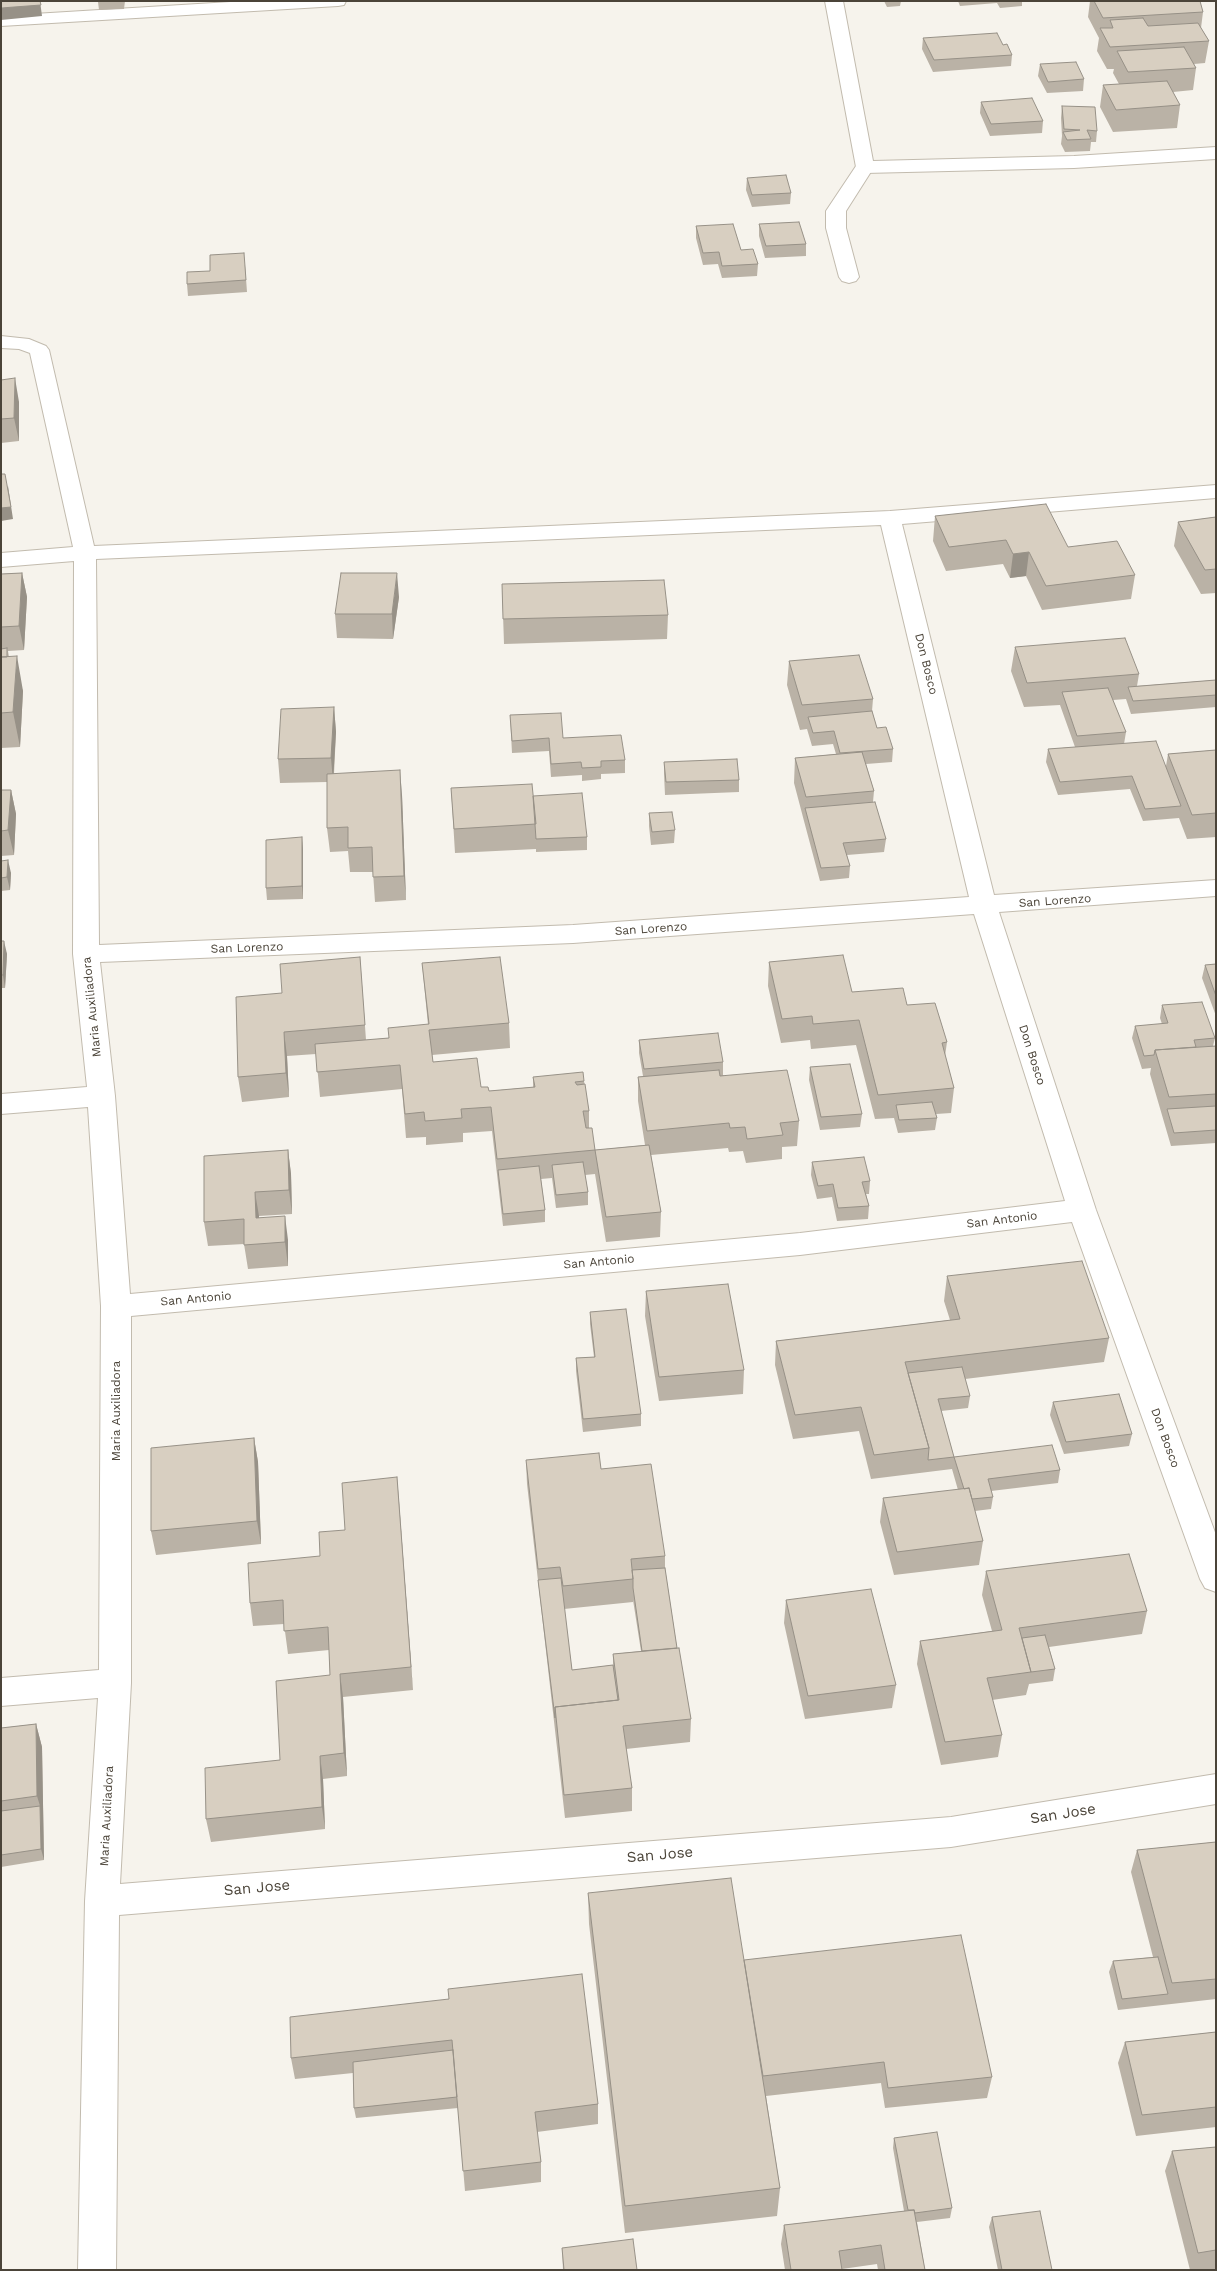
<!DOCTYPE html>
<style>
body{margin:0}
#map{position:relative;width:1217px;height:2271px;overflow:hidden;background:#f6f3ec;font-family:"Work Sans",sans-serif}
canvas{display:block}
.frame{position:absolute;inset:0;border:2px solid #4b4439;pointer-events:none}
</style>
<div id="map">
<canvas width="1217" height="2271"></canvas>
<div class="frame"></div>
</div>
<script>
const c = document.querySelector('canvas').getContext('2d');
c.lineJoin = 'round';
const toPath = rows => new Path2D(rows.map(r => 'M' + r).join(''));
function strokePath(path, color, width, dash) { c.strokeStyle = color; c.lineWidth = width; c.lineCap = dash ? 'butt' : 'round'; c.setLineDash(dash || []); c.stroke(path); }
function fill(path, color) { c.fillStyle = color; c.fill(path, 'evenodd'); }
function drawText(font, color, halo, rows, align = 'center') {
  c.font = font + ' "Work Sans",sans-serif'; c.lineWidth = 4; c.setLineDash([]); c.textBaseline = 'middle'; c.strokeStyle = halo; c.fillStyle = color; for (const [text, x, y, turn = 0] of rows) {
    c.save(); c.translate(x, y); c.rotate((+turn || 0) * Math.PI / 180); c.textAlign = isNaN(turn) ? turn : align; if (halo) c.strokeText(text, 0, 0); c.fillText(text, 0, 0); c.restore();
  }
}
const service = toPath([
 [865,161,872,163,874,167,846,211,846,228,859,277,856,281,849,283,842,281,839,277,826,228,826,211,858,163,865,161]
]);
const minor = toPath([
 [247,1,346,1,344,5,338,6,1,26,1,16,247,1],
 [825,1,843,1,873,161,1074,156,1216,147,1216,159,1074,168,865,173,858,171,856,167,825,1],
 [1,336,29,339,46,346,49,350,94,546,890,511,1216,485,1216,498,902,524,994,895,1216,880,1216,896,999,912,1096,1210,1216,1535,1216,1592,1205,1588,1200,1579,1072,1222,800,1255,131,1316,131,1683,120,1884,951,1817,1216,1774,1216,1804,951,1847,119,1915,116,2270,78,2270,85,1901,98,1698,1,1706,1,1678,99,1670,101,1306,88,1107,1,1114,1,1094,87,1087,73,954,74,561,1,567,1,553,73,547,30,353,19,349,1,348,1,336],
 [881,525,969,897,573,925,99,945,96,559,881,525],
 [974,914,1065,1201,800,1233,130,1294,115,1096,100,962,573,943,974,914]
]);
const wall = toPath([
 [88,1,125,1,124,9,99,10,98,2],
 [884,1,901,1,900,6,887,7],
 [958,1,1022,1,1022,6,1000,8,997,3,960,6],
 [1090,1,1200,1,1203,12,1201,28,1209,41,1205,63,1194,64,1196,68,1193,90,1173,92,1180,105,1177,128,1113,132,1100,107,1103,85,1119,84,1113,73,1114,69,1107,69,1097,51,1099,38,1088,17],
 [923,38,1003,45,1012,55,1011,66,933,72,922,49],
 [1040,64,1084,79,1083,91,1047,93,1038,76],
 [981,102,1043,121,1042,133,990,136,980,113],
 [1062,106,1097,131,1096,142,1091,142,1090,151,1065,152,1061,144,1062,136,1061,118],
 [747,178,791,193,790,204,752,207,746,190],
 [759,224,806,244,806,256,765,258,759,236],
 [696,226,741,250,758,264,757,276,722,278,718,264,703,265,696,238],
 [245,265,247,292,188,296,187,284,210,271],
 [1,380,19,402,19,441,1,443],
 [935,516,1068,547,1135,575,1131,599,1042,610,1026,576,1010,578,1003,564,946,571,933,541],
 [1216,517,1216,593,1201,594,1174,546,1178,522],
 [22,573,27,597,24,650,8,651,9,657,23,691,20,747,1,748,1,574],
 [502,584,668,615,667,639,504,644],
 [399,597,393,639,337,638,335,614],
 [1015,647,1139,674,1137,686,1216,680,1216,707,1131,714,1126,699,1113,700,1126,732,1124,744,1166,766,1168,754,1216,750,1216,837,1187,839,1179,818,1143,821,1130,789,1058,795,1046,762,1048,749,1075,747,1060,705,1024,707,1011,671],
 [789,661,873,699,872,711,877,728,893,749,892,762,866,764,874,791,873,802,886,839,884,852,847,855,850,866,849,878,820,881,804,821,794,783,795,758,836,754,833,744,812,746,807,729,800,730,787,685],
 [334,707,336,732,334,774,402,795,406,900,375,902,373,872,350,872,348,851,330,852,327,828,327,782,280,783,278,759],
 [510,715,563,738,625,760,625,773,601,774,601,779,582,781,582,775,551,777,549,751,512,753],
 [664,762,739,780,739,792,665,795,664,774],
 [451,788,533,796,587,837,587,850,536,852,536,849,455,853],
 [1,790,11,790,16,814,14,855,1,856],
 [649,813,675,830,674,843,651,845,649,826],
 [302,837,303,850,303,899,267,900,266,888],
 [1,861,11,873,10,890,1,891],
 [1,941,7,954,5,988,1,988],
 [360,957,366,1040,388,1038,428,1025,422,963,509,1023,510,1048,432,1055,433,1062,489,1091,533,1087,533,1077,584,1081,589,1111,589,1128,595,1150,645,1145,638,1101,638,1077,643,1076,639,1053,639,1040,723,1062,723,1075,799,1121,797,1146,782,1147,782,1159,746,1163,743,1151,729,1152,728,1148,651,1155,661,1212,660,1237,606,1242,595,1174,585,1175,588,1192,588,1205,556,1208,552,1178,541,1179,545,1210,545,1222,503,1226,492,1131,463,1133,463,1142,426,1145,426,1137,406,1138,402,1089,320,1097,316,1054,287,1056,289,1097,242,1102,238,1077,282,993],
 [769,962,852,992,907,1005,947,1042,945,1056,954,1088,951,1113,936,1114,937,1118,935,1130,898,1133,894,1118,875,1119,856,1045,811,1049,810,1040,781,1043,768,986],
 [1216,964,1216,1016,1202,978,1205,965],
 [1162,1005,1215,1038,1213,1046,1216,1046,1216,1143,1171,1146,1150,1074,1151,1068,1142,1069,1132,1038,1135,1026,1162,1024,1160,1018],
 [810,1067,862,1114,860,1127,820,1130,809,1080],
 [288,1150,291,1174,292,1214,259,1216,259,1218,288,1240,288,1266,248,1269,244,1244,208,1246,204,1222],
 [812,1162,870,1181,869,1194,866,1194,869,1206,868,1219,837,1221,832,1197,817,1199,811,1175],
 [947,1276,1109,1338,1104,1362,965,1379,970,1396,968,1408,941,1411,954,1457,1060,1470,1058,1483,991,1491,993,1497,991,1509,975,1511,983,1541,979,1565,894,1575,880,1522,883,1498,958,1490,952,1469,871,1479,859,1431,793,1439,775,1365,776,1341,950,1320,944,1301],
 [646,1291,744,1370,743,1394,659,1401,645,1316],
 [590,1312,641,1414,641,1426,583,1432,576,1371,576,1358,594,1357,590,1324],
 [1053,1402,1132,1434,1129,1446,1064,1454,1050,1415],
 [254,1438,258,1462,261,1544,156,1555,151,1531],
 [526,1460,601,1469,665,1556,665,1568,677,1648,691,1719,690,1742,626,1749,632,1788,632,1811,565,1818,527,1484],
 [633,1600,641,1651,613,1654,613,1665,572,1670,564,1609,633,1602],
 [397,1477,413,1690,343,1697,347,1776,323,1779,325,1829,211,1842,206,1819,280,1760,330,1675,329,1650,288,1654,284,1624,253,1626,250,1603,320,1556,345,1530],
 [986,1571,1147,1611,1142,1634,1049,1647,1055,1669,1053,1681,1029,1684,1026,1695,992,1700,1002,1735,998,1757,941,1765,917,1664,920,1641,992,1631,982,1595],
 [786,1600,896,1685,892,1708,805,1719,784,1623],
 [36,1724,42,1747,44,1860,1,1867,1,1728],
 [1216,1842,1216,1999,1118,2010,1109,1972,1113,1961,1153,1957,1131,1872,1137,1850],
 [588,1893,744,1960,992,2077,987,2098,885,2108,881,2083,766,2096,780,2188,777,2216,625,2233,589,1924],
 [449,1999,598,2104,598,2124,537,2132,541,2162,541,2182,465,2191,458,2108,356,2118,354,2108,353,2073,295,2079,291,2058],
 [1216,2032,1216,2127,1136,2136,1118,2063,1125,2042],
 [894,2138,952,2208,950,2218,917,2222,925,2270,878,2270,877,2264,842,2269,842,2270,785,2270,781,2244,784,2225,904,2211,893,2148],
 [1216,2147,1216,2269,1208,2270,1190,2270,1165,2171,1172,2151],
 [992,2217,1052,2270,998,2270,989,2227],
 [562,2248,637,2270,563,2270]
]);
const shadedWall = toPath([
 [40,1,42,16,1,20,1,8],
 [15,378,19,402,19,441,14,418],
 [8,486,13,519,1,521,1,508],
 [1029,552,1026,576,1010,578,1013,554],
 [22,573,27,597,24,650,19,626],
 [397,573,399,597,393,639,392,614],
 [17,656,23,691,20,747,13,712],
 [334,707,336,732,333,782,331,758],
 [400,770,402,795,406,900,404,876],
 [11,790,16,814,14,855,8,830],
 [302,837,303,850,303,899,302,886],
 [8,860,11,873,10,890,7,877],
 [4,941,7,954,5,988,3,975],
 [284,1032,287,1056,289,1097,286,1073],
 [288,1150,291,1174,292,1214,289,1190],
 [255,1192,259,1216,259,1243,256,1218],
 [285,1216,288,1240,288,1266,285,1242],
 [254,1438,258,1462,261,1544,257,1521],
 [397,1477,399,1501,413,1690,411,1667],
 [340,1674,343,1697,347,1776,344,1753],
 [36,1724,42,1747,44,1860,41,1849,40,1806,37,1796],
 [320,1756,323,1779,325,1829,322,1807]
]);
const building = toPath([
 [1,1,40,1,41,5,1,8,1,1],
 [1094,1,1200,1,1203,12,1103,18,1094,1],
 [1143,18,1148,26,1198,23,1209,41,1110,47,1100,28,1113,28,1110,20,1143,18],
 [997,33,1003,45,1007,44,1012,55,934,60,923,38,997,33],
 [1184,47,1196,68,1128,72,1117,51,1184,47],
 [1076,62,1084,79,1048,82,1040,64,1076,62],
 [1167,81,1180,105,1116,110,1103,85,1167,81],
 [1032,98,1043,121,991,124,981,102,1032,98],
 [1062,106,1095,107,1097,131,1087,130,1091,139,1067,140,1063,132,1080,130,1064,129,1062,106],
 [786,175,791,193,752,195,747,178,786,175],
 [799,222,806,244,766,246,759,224,799,222],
 [733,224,741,250,753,249,758,264,722,266,719,252,703,253,696,226,733,224],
 [244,253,246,280,187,284,187,272,210,271,210,255,244,253],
 [15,378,14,418,1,419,1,380,15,378],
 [1,474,5,474,11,507,1,508,1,474],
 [1046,504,1068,547,1117,541,1135,575,1046,586,1029,552,1013,554,1006,540,949,547,935,516,1046,504],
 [1216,517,1216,569,1205,570,1178,522,1216,517],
 [22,573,19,626,1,627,1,574,22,573],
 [341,573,397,573,392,614,335,614,341,573],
 [664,580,668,615,503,619,502,584,664,580],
 [1125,638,1139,674,1027,683,1015,647,1125,638],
 [7,648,7,657,1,657,1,649,7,648],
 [859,655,873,699,802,705,789,661,859,655],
 [17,656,13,712,1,713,1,657,17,656],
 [1216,680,1216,695,1133,701,1128,687,1216,680],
 [1108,688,1126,732,1077,736,1062,692,1108,688],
 [334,707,331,758,278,759,281,709,334,707],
 [872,711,877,728,886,727,893,749,840,753,834,731,813,733,808,717,872,711],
 [561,713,563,738,621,735,625,760,601,761,601,767,582,768,581,762,551,764,549,738,512,741,510,715,561,713],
 [1156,741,1181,806,1145,809,1132,776,1060,782,1048,749,1156,741],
 [1216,750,1216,813,1192,815,1168,754,1216,750],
 [862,752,874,791,806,797,795,758,862,752],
 [737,759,739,780,666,782,664,762,737,759],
 [400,770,404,876,373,877,372,847,348,848,348,827,327,828,327,774,400,770],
 [532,784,536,824,454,829,451,788,532,784],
 [1,790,11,790,8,830,1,831,1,790],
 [582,793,587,837,536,839,533,796,582,793],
 [875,802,886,839,843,843,850,866,821,868,805,808,875,802],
 [672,812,675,830,652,832,649,813,672,812],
 [302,837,302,886,266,888,266,840,302,837],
 [8,860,7,877,1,878,1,861,8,860],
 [1,941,4,941,3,975,1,975,1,941],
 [843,955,852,992,903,988,907,1005,935,1003,947,1042,942,1043,954,1088,878,1095,859,1020,813,1024,812,1016,782,1019,769,962,843,955],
 [360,957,365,1025,284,1032,286,1073,238,1077,236,997,282,993,280,964,360,957],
 [500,957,509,1023,429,1030,433,1062,477,1058,481,1087,488,1087,489,1091,535,1087,533,1077,583,1072,584,1081,575,1082,577,1085,585,1084,589,1111,583,1111,586,1128,592,1128,595,1150,649,1145,661,1212,606,1217,595,1150,497,1159,491,1107,461,1109,462,1118,425,1121,424,1112,405,1114,400,1065,317,1072,315,1044,389,1038,388,1028,429,1024,422,963,500,957],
 [1216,964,1216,996,1205,965,1216,964],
 [1202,1002,1215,1038,1194,1040,1196,1047,1155,1050,1154,1055,1144,1056,1135,1026,1168,1023,1162,1005,1202,1002],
 [718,1033,723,1062,644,1069,639,1040,718,1033],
 [1216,1046,1216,1094,1169,1097,1155,1050,1216,1046],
 [850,1064,862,1114,821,1117,810,1067,850,1064],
 [719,1070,720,1076,787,1070,799,1121,780,1123,783,1135,747,1139,745,1127,730,1128,729,1123,647,1131,638,1077,719,1070],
 [932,1102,937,1118,899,1120,896,1105,932,1102],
 [1216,1106,1216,1130,1174,1133,1167,1109,1216,1106],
 [288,1150,289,1190,255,1192,256,1218,285,1216,285,1242,244,1245,244,1219,204,1222,204,1156,288,1150],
 [864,1157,870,1181,862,1182,869,1206,838,1208,833,1184,818,1186,812,1162,864,1157],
 [583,1162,588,1192,556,1195,552,1165,583,1162],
 [539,1166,545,1210,503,1214,498,1170,539,1166],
 [1082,1261,1109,1338,905,1362,929,1448,874,1455,861,1407,795,1415,776,1341,960,1319,947,1276,1082,1261],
 [728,1284,744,1370,659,1377,646,1291,728,1284],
 [626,1309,641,1414,583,1419,576,1358,595,1357,590,1312,626,1309],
 [962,1367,970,1396,938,1399,954,1457,928,1460,929,1448,908,1373,962,1367],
 [1119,1394,1132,1434,1066,1442,1053,1402,1119,1394],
 [254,1438,257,1521,151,1531,151,1448,254,1438],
 [1052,1445,1060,1470,988,1479,993,1497,972,1499,969,1488,964,1489,954,1457,1052,1445],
 [599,1453,601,1469,651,1464,665,1556,631,1559,633,1579,563,1586,560,1567,538,1569,526,1460,599,1453],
 [397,1477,411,1667,340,1674,344,1753,320,1756,322,1807,206,1819,205,1768,280,1760,276,1681,330,1675,328,1627,284,1631,283,1600,250,1603,248,1563,320,1556,319,1532,345,1530,342,1483,397,1477],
 [969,1488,983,1541,897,1552,883,1498,969,1488],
 [1129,1554,1147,1611,1019,1628,1031,1672,987,1678,1002,1735,945,1742,920,1641,1002,1630,986,1571,1129,1554],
 [665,1568,677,1648,642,1651,633,1588,633,1579,632,1570,665,1568],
 [561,1578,572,1670,613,1665,618,1700,555,1707,555,1718,538,1580,561,1578],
 [871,1589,896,1685,808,1696,786,1600,871,1589],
 [1045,1635,1055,1669,1031,1672,1022,1638,1045,1635],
 [679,1648,691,1719,623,1726,632,1788,564,1795,555,1707,619,1700,613,1654,679,1648],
 [36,1724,37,1796,1,1801,1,1728,36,1724],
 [40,1806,41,1849,1,1855,1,1811,40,1806],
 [1216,1842,1216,1979,1172,1983,1137,1850,1216,1842],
 [731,1878,780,2188,625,2206,588,1893,731,1878],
 [961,1935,992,2077,888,2088,884,2062,763,2076,744,1960,961,1935],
 [1158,1957,1168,1994,1122,1999,1113,1961,1158,1957],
 [582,1974,598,2104,535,2112,541,2162,463,2171,452,2040,291,2058,290,2017,449,1999,448,1989,582,1974],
 [1216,2032,1216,2107,1142,2115,1125,2042,1216,2032],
 [453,2050,457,2097,354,2108,353,2062,453,2050],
 [937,2132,952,2208,915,2213,914,2210,908,2210,894,2138,937,2132],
 [1216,2147,1216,2250,1198,2253,1172,2151,1216,2147],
 [914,2210,925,2270,885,2270,881,2245,839,2251,842,2270,791,2270,784,2225,914,2210],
 [1040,2211,1052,2270,1002,2270,992,2217,1040,2211],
 [633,2239,637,2270,564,2270,562,2248,633,2239]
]);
const streetNames = [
 ["Don Bosco",926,664,76],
 ["San Lorenzo",1055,901,-4],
 ["San Lorenzo",651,929,-4],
 ["San Lorenzo",247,948,-2],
 ["Maria Auxiliadora",92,1007,-96],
 ["Don Bosco",1032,1055,72],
 ["San Antonio",1002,1220,-7],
 ["San Antonio",599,1262,-5],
 ["San Antonio",196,1299,-5],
 ["Maria Auxiliadora",116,1411,-90],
 ["Don Bosco",1165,1438,70],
 ["Maria Auxiliadora",107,1816,-87]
];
const nearStreetnames = [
 ["San Jose",1063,1814,-9],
 ["San Jose",660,1855,-5],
 ["San Jose",257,1888,-5]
];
strokePath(service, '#c2bbae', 2);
strokePath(minor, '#c2bbae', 2);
fill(service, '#fff');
fill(minor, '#fff');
fill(wall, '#bab2a6');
fill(shadedWall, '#979187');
fill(building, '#d8cfc1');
strokePath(building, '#979187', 1);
drawText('12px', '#4b4439', '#fff', streetNames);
drawText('15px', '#4b4439', '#fff', nearStreetnames);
</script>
